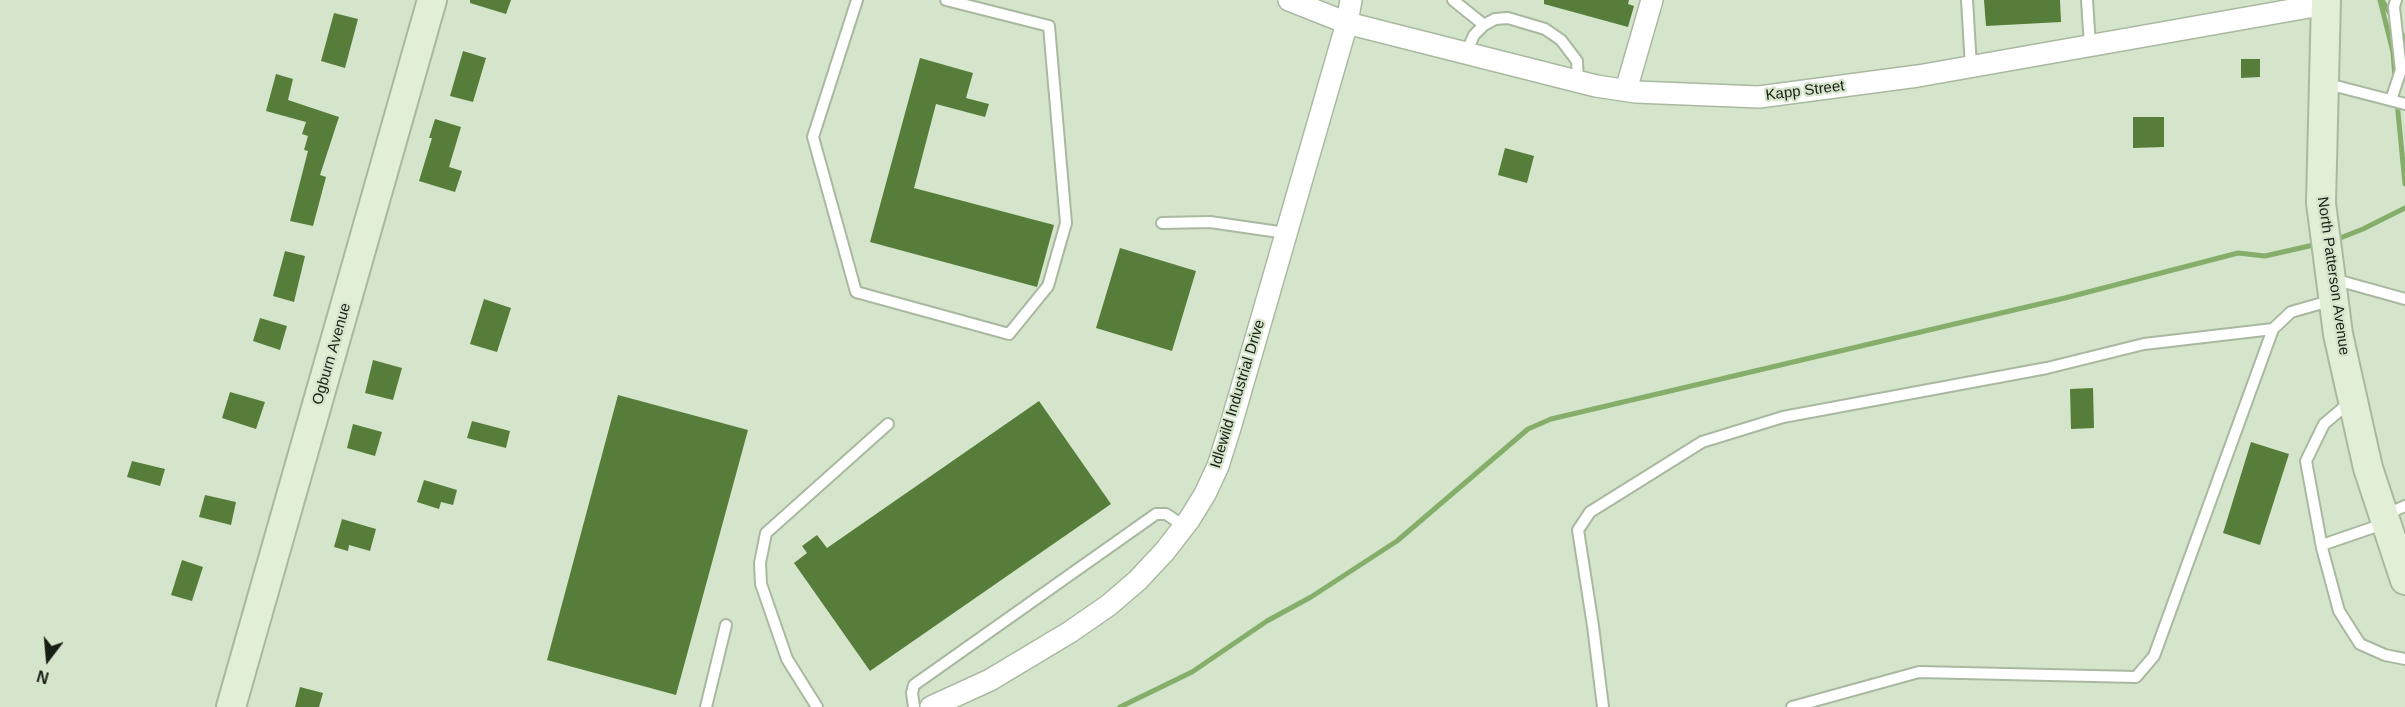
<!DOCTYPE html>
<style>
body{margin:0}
#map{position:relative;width:2405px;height:707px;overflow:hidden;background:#d5e5cb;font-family:Arial,sans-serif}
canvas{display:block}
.north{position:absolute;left:18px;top:629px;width:60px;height:60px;-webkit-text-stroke:4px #d5e5cb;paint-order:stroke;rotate:196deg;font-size:16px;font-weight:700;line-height:24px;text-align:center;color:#191e15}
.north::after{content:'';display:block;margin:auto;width:21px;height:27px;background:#191e15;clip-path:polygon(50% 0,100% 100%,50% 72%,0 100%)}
</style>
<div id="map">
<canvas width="2405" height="707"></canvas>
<div class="north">N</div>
</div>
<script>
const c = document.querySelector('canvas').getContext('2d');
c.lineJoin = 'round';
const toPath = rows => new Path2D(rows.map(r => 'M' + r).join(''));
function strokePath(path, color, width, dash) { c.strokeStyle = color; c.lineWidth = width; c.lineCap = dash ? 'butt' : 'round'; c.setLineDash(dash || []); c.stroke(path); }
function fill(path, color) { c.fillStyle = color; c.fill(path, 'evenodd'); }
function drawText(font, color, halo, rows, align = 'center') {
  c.font = font + ' Arial,sans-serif'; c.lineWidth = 4.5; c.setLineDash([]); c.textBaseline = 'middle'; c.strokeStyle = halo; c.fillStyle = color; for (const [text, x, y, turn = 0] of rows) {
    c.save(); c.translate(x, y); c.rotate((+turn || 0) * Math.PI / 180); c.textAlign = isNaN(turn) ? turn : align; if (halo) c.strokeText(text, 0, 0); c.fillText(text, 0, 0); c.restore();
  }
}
const stream = toPath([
 [2380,0,2393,52,2395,78],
 [2382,0,2392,17],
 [2400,30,2405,41],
 [2397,102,2405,184],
 [2335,240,2363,229,2405,208],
 [1120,707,1192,672,1267,621,1311,597,1397,541,1528,429,1551,419,2065,298,2238,253,2265,256,2318,244]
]);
const building = toPath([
 [470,0,511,0,506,14,470,3],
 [1544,0,1629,0,1628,4,1634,6,1628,27,1544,4],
 [1984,0,2060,0,2061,22,1986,26],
 [334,13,358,19,345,68,321,61],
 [463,51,486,58,473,102,450,96],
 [920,58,973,73,966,98,989,104,985,117,936,104,914,188,1054,225,1037,287,870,242],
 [2241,59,2260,59,2260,77,2241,78],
 [276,74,293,79,288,100,339,117,320,175,326,177,313,226,290,221,308,151,304,150,308,136,302,134,306,122,266,111],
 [2133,117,2164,117,2164,147,2133,148],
 [435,119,461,127,449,167,462,171,455,192,419,181,432,138,429,138],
 [1505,148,1534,156,1527,183,1498,175],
 [1120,248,1196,271,1172,351,1096,328],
 [285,251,305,256,294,302,273,296],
 [484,299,511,308,497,352,470,344],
 [260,318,287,326,280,350,253,341],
 [373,360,402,368,393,400,365,393],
 [2093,388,2094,428,2071,429,2070,389],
 [230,392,265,402,256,429,222,418],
 [618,395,748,430,676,695,547,660],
 [1039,401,1111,504,870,671,794,563,807,553,802,546,817,535,827,548],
 [472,421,510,431,506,448,467,438],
 [353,424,382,432,375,456,347,448],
 [2251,442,2289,454,2260,545,2223,533],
 [132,461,165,469,160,486,127,477],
 [424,480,457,490,453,505,441,502,439,509,417,502],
 [205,495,236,502,231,525,199,517],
 [342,519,376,529,370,551,349,545,348,551,334,547],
 [182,560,203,567,192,601,171,595],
 [300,687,323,693,319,707,295,707]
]);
const lane = toPath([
 [857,0,813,137,856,292,1009,334,1048,286,1066,223,1049,26,946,0],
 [1453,0,1484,25],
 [1967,0,1971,67],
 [2087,0,2090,46],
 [2396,0,2394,7,2401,70],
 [1466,53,1474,35,1484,25,1495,19,1508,18,1545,29,1561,40,1577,61,1578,81],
 [2324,83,2405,104],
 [2391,100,2401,70,2405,67],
 [1162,223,1210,222,1286,233],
 [2333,279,2405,299],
 [2350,402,2324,424,2306,461,2322,548,2339,611,2360,644,2385,655,2405,659],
 [2384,515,2405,506],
 [2322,545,2386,523],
 [706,707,726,625],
 [817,707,787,659,761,584,760,563,766,533,888,424],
 [914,707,912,693,914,685,1156,514,1166,514,1184,526],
 [1603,707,1593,626,1578,530,1590,512,1702,442,1783,417,2047,368,2144,344,2273,329],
 [1792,707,1919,672,2136,677,2154,656,2273,329,2291,312,2333,300]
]);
const street = toPath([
 [1289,0,1347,23,1596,86,1636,92,1759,97,1918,76,2326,4],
 [1626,90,1652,0],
 [931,707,990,680,1070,632,1109,605,1138,580,1165,551,1189,520,1205,494,1218,466,1230,428,1347,23,1351,0]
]);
const secondary = toPath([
 [2326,0,2321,203,2338,334,2368,468,2405,580],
 [231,707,432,0]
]);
const streetNames = [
 ["Kapp Street",1805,91,-7],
 ["North Patterson Avenue",2333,276,82],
 ["Ogburn Avenue",332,354,-74],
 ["Idlewild Industrial Drive",1238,394,-73]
];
strokePath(stream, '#84ae69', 5);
fill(building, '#567d39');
strokePath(lane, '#a9b9a0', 14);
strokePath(street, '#a9b9a0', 24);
strokePath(secondary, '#a9b9a0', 32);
strokePath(lane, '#fff', 10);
strokePath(street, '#fff', 21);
strokePath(secondary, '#e1efd7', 28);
drawText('15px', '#191e15', '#d5e5cb', streetNames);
</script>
